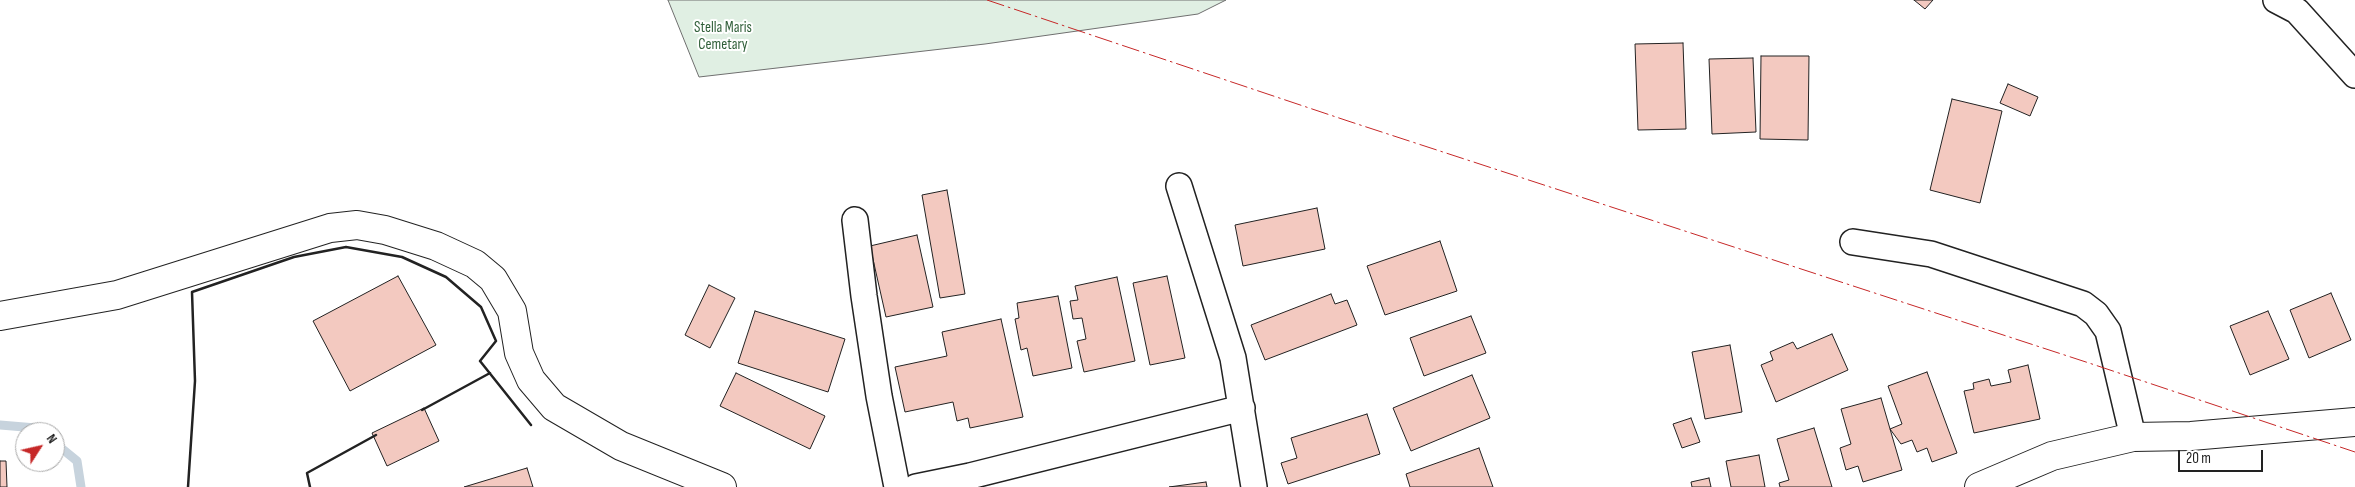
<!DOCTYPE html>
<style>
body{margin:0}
#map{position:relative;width:2355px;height:487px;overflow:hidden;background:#fff;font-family:"Sofia Sans Condensed",sans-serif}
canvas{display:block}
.north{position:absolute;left:15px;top:422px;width:50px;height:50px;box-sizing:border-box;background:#fff;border:1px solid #a7a7a7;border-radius:50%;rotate:55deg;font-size:14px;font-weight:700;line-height:20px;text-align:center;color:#222}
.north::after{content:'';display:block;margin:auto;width:18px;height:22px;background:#c62828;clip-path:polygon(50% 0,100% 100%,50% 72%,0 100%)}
.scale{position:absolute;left:2178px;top:450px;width:85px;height:22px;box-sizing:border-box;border:2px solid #222;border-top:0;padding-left:6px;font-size:15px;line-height:18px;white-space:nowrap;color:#222;-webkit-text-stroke:4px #fff;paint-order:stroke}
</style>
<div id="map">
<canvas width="2355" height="487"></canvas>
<div class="north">N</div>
<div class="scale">20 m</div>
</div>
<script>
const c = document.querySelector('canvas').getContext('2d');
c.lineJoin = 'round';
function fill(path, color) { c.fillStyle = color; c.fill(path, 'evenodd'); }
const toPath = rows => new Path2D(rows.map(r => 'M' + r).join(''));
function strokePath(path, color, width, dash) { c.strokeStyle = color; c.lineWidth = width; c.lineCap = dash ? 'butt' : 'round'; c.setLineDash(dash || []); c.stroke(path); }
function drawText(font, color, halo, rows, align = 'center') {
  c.font = font + ' "Sofia Sans Condensed",sans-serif'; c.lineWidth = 4; c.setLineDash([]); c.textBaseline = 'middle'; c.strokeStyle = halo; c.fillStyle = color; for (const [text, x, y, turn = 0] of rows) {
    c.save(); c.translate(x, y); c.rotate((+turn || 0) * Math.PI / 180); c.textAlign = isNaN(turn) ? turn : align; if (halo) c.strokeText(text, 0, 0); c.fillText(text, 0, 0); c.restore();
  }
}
const green = toPath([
 [668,0,1226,0,1198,14,985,44,699,77,668,0]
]);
const stream = toPath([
 [0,425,36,428,41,432],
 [55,443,77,461,81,487]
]);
const building = toPath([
 [1914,0,1933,0,1925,9,1914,0],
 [1683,43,1686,129,1638,130,1635,44,1683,43],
 [1761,56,1809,56,1808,140,1760,139,1761,56],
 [1753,58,1756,132,1712,134,1709,59,1753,58],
 [2008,84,2038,97,2030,116,2000,103,2008,84],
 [1952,99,2002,111,1980,203,1930,190,1952,99],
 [947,190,965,294,940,298,922,195,947,190],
 [1317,208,1325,249,1243,266,1235,225,1317,208],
 [917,235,933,307,886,317,870,246,917,235],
 [1440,241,1457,291,1385,315,1367,266,1440,241],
 [398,276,436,345,350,391,313,321,398,276],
 [1167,276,1185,358,1150,365,1133,283,1167,276],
 [1117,277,1135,361,1084,372,1077,341,1086,339,1082,318,1073,319,1070,301,1078,300,1075,286,1117,277],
 [709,285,735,298,710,348,685,335,709,285],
 [2331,293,2351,340,2309,358,2290,310,2331,293],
 [1331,294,1335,304,1347,300,1357,325,1265,360,1251,325,1331,294],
 [1058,296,1072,368,1033,376,1027,348,1021,350,1015,319,1019,318,1017,303,1058,296],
 [755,311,845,339,828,392,738,363,755,311],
 [2268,311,2289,359,2250,375,2230,326,2268,311],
 [1471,316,1486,353,1424,376,1410,338,1471,316],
 [1001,319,1023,417,970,428,968,418,957,421,953,402,905,412,895,367,947,356,942,332,1001,319],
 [1832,334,1848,370,1776,402,1761,365,1773,360,1770,352,1793,342,1797,349,1832,334],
 [1730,345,1742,412,1705,419,1692,352,1730,345],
 [2028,365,2040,419,1974,433,1964,391,1974,389,1973,383,1989,379,1991,386,2011,382,2008,370,2028,365],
 [1927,372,1957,453,1932,462,1927,448,1917,452,1912,440,1901,444,1890,429,1902,424,1888,386,1927,372],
 [736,373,825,416,810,449,720,406,736,373],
 [1472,375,1490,418,1411,451,1393,408,1472,375],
 [1881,398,1902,470,1863,482,1858,466,1846,470,1840,448,1851,444,1841,409,1881,398],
 [424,408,439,441,387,466,372,433,424,408],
 [1367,414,1380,454,1288,484,1281,463,1297,458,1291,438,1367,414],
 [1691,418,1700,442,1682,448,1673,424,1691,418],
 [1814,428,1832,487,1780,487,1779,483,1789,480,1777,439,1814,428],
 [1479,448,1493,487,1410,487,1406,474,1479,448],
 [1759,455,1765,487,1731,487,1726,461,1759,455],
 [0,461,6,461,7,487,0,487,0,461],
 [527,468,533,487,464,487,527,468],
 [1709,478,1711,487,1692,487,1691,482,1709,478],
 [1206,482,1207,487,1169,487,1206,482]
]);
const minor = toPath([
 [2276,0,2297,11,2355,75],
 [1179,186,1233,358,1254,487],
 [855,220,864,296,879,396,897,487],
 [1853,242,1931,254,2083,304,2096,314,2108,331,2133,437],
 [916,487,970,476,1242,408]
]);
const tertiary = toPath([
 [0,316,117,295,330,228,357,225,385,230,436,246,475,264,493,279,512,311,519,353,531,380,554,407,621,446,722,487],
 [1979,487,2052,456,2133,437,2191,436,2355,422]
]);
const wall = toPath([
 [422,410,490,373],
 [188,487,195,381,192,292,294,257,346,247,402,257,446,277,481,307,496,341,480,361,531,425],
 [310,487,307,473,376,435]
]);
const power = toPath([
 [987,0,1348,121,2089,363,2355,452]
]);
const parkNames = [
 ["Stella Maris",723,28],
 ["Cemetary",723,45]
];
fill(green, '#e0efe3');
strokePath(green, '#6f6f6f', 1);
strokePath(stream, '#c7d3dd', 9);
fill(building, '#f3c9c0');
strokePath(building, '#222', 1);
strokePath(minor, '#222', 28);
strokePath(tertiary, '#222', 30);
strokePath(minor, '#fff', 25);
strokePath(tertiary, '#fff', 28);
strokePath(wall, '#222', 2.5);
strokePath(power, '#c62828', 1, [18, 4, 2.5, 4]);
drawText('15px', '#2f5e38', '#fff', parkNames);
</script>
